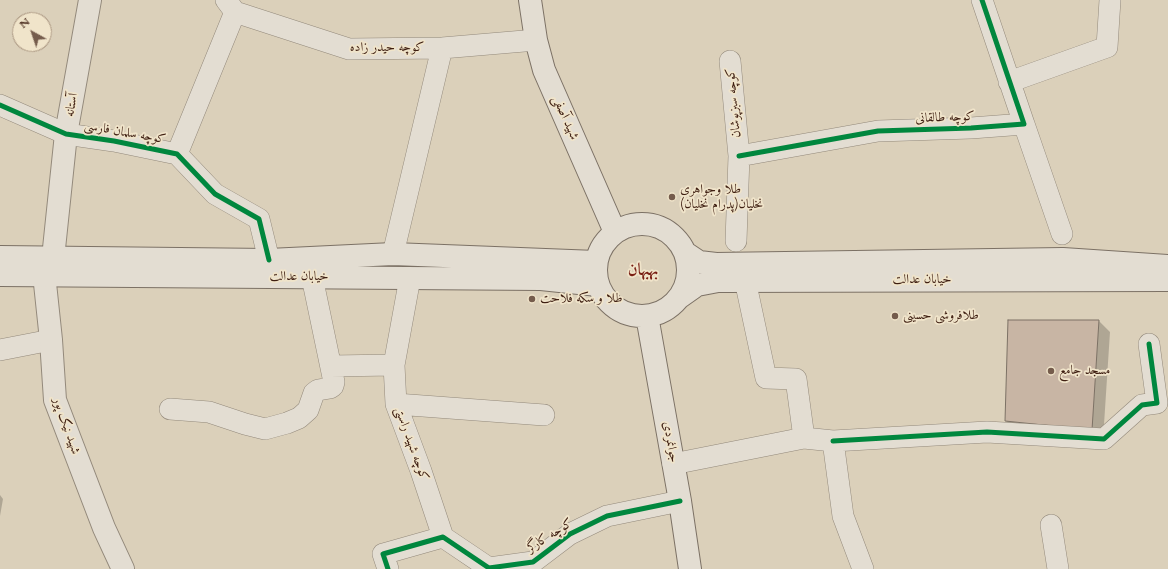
<!DOCTYPE html>
<meta charset="utf-8">
<style>
body{margin:0}
#map{position:relative;width:1168px;height:569px;overflow:hidden;background:#dbd0ba;font-family:Cardo,serif}
canvas{display:block}
.north{position:absolute;left:12px;top:12px;width:40px;height:40px;box-sizing:border-box;background:#f0e4ca;border:1px solid #a99580;border-radius:50%;rotate:320deg;font-size:11px;font-weight:700;line-height:16px;text-align:center;color:#3e1e11}
.north::after{content:'';display:block;margin:auto;width:14px;height:18px;background:#755c4c;clip-path:polygon(50% 0,100% 100%,50% 72%,0 100%)}
</style>
<div id="map">
<canvas width="1168" height="569"></canvas>
<div class="north">N</div>
</div>
<script>
const c = document.querySelector('canvas').getContext('2d');
c.lineJoin = 'round';
function fill(path, color) { c.fillStyle = color; c.fill(path, 'evenodd'); }
const toPath = rows => new Path2D(rows.map(r => 'M' + r).join(''));
function strokePath(path, color, width, dash) { c.strokeStyle = color; c.lineWidth = width; c.lineCap = dash ? 'butt' : 'round'; c.setLineDash(dash || []); c.stroke(path); }
function drawText(font, color, halo, rows, align = 'center') {
  c.font = font + ' Cardo,Amiri,serif'; c.lineWidth = 3.5; c.setLineDash([]); c.textBaseline = 'middle'; c.strokeStyle = halo; c.fillStyle = color; for (const [text, x, y, turn = 0] of rows) {
    c.save(); c.translate(x, y); c.rotate((+turn || 0) * Math.PI / 180); c.textAlign = isNaN(turn) ? turn : align; if (halo) c.strokeText(text, 0, 0); c.fillText(text, 0, 0); c.restore();
  }
}
const shadow = toPath([
 [1009,321,1099,321,1110,332,1103,440,1017,432,1006,421],
 [0,495,3,499,0,516]
]);
const building = toPath([
 [1008,320,1099,320,1092,430,1005,421,1008,320]
]);
const minor = toPath([
 [226,0,235,12,349,49,442,48,536,40],
 [730,61,739,156,736,241],
 [1009,82,1107,47,1110,0],
 [0,105,66,134,114,141,177,154,215,194,259,219,269,260],
 [1024,124,1062,234],
 [177,154,235,12],
 [739,156,878,131,971,128,1024,124,982,0],
 [393,254,442,48],
 [410,278,394,365,396,404,421,471,443,537],
 [745,280,766,378,796,379,804,438,833,441,843,516,863,569],
 [0,350,51,340],
 [331,366,394,365],
 [396,404,544,415],
 [170,409,209,412,245,424,265,429,287,423,299,418,308,410,314,393,318,390,330,388,333,386,334,382,312,277],
 [833,441,987,432,1104,439,1142,405,1157,403,1149,344],
 [673,464,804,438],
 [1051,525,1058,569],
 [388,569,383,554,443,537,489,568,533,562,570,534,607,516,680,501]
]);
const tertiary = toPath([
 [53,258,66,134,90,0],
 [44,274,51,340,55,400,104,528,123,569]
]);
const secondary = toPath([
 [530,0,536,40,544,70,615,232],
 '596 270a46 46 0 1 1 92 0a46 46 0 1 1-92 0Z',
 [687,254,699,262,716,264,1063,259,1168,266],
 [0,257,269,260,393,254,596,262],
 [0,275,541,279,598,285],
 [680,297,697,285,718,281,1168,280],
 [647,316,680,501,690,569]
]);
const cycleway = toPath([
 [0,105,66,134,114,141,177,154,215,194,259,219,269,260],
 [739,156,878,131,971,128,1024,124,982,0],
 [833,441,987,432,1104,439,1142,405,1157,403,1149,344],
 [388,569,383,554,443,537,489,568,533,562,570,534,607,516,680,501]
]);
const markers = [
 [672,197,4,"#755c4c"],
 [532,299,4,"#755c4c"],
 [895,316,4,"#755c4c"],
 [1051,371,4,"#755c4c"]
];
const streetNames = [
 ["کوچه حیدر زاده",387,48],
 ["کوچه سبزپوشان",734,103,-95],
 ["آستانه",72,105,-80],
 ["شهید آصفی",565,118,66],
 ["کوچه طالقانی",945,118,-2],
 ["کوچه سلمان فارسی",125,133,10],
 ["خیابان عدالت",299,277],
 ["خیابان عدالت",922,280],
 ["شهید نیک پور",66,426,71],
 ["جوانمردی",670,442,80],
 ["کوچه شهید راستی",411,444,70],
 ["کوچه کارگر",550,536,-32]
];
const poiNames = [
 ["طلا وجواهری",680,190],
 ["نخلیان(پدرام نخلیان)",680,205],
 ["طلا و سکه فلاحت",540,299],
 ["طلافروشی حسینی",903,316],
 ["مسجد جامع",1059,371]
];
const districtNames = [
 ["بهبهان",643,271]
];
fill(shadow, '#0003');
fill(building, '#c8b5a4');
strokePath(building, '#7c7165', 1);
strokePath(minor, '#93897b', 22);
strokePath(tertiary, '#93897b', 24);
strokePath(secondary, '#7c7165', 24);
strokePath(minor, '#e3ddd2', 21);
strokePath(tertiary, '#e3ddd2', 22);
strokePath(secondary, '#e3ddd2', 22);
strokePath(cycleway, '#00873e', 5);
for (const [x, y, r, color] of markers) { const dot = new Path2D(); dot.arc(x, y, r, 0, 2 * Math.PI); c.fillStyle = color; c.fill(dot); strokePath(dot, '#f0e4ca', 1.5); }
drawText('13px', '#3e1e11', '#f0e4ca', streetNames);
drawText('13px', '#3e1e11', '#f0e4ca', poiNames, 'left');
drawText('bold 17px', '#7a1f14', '#f0e4ca', districtNames);
</script>
